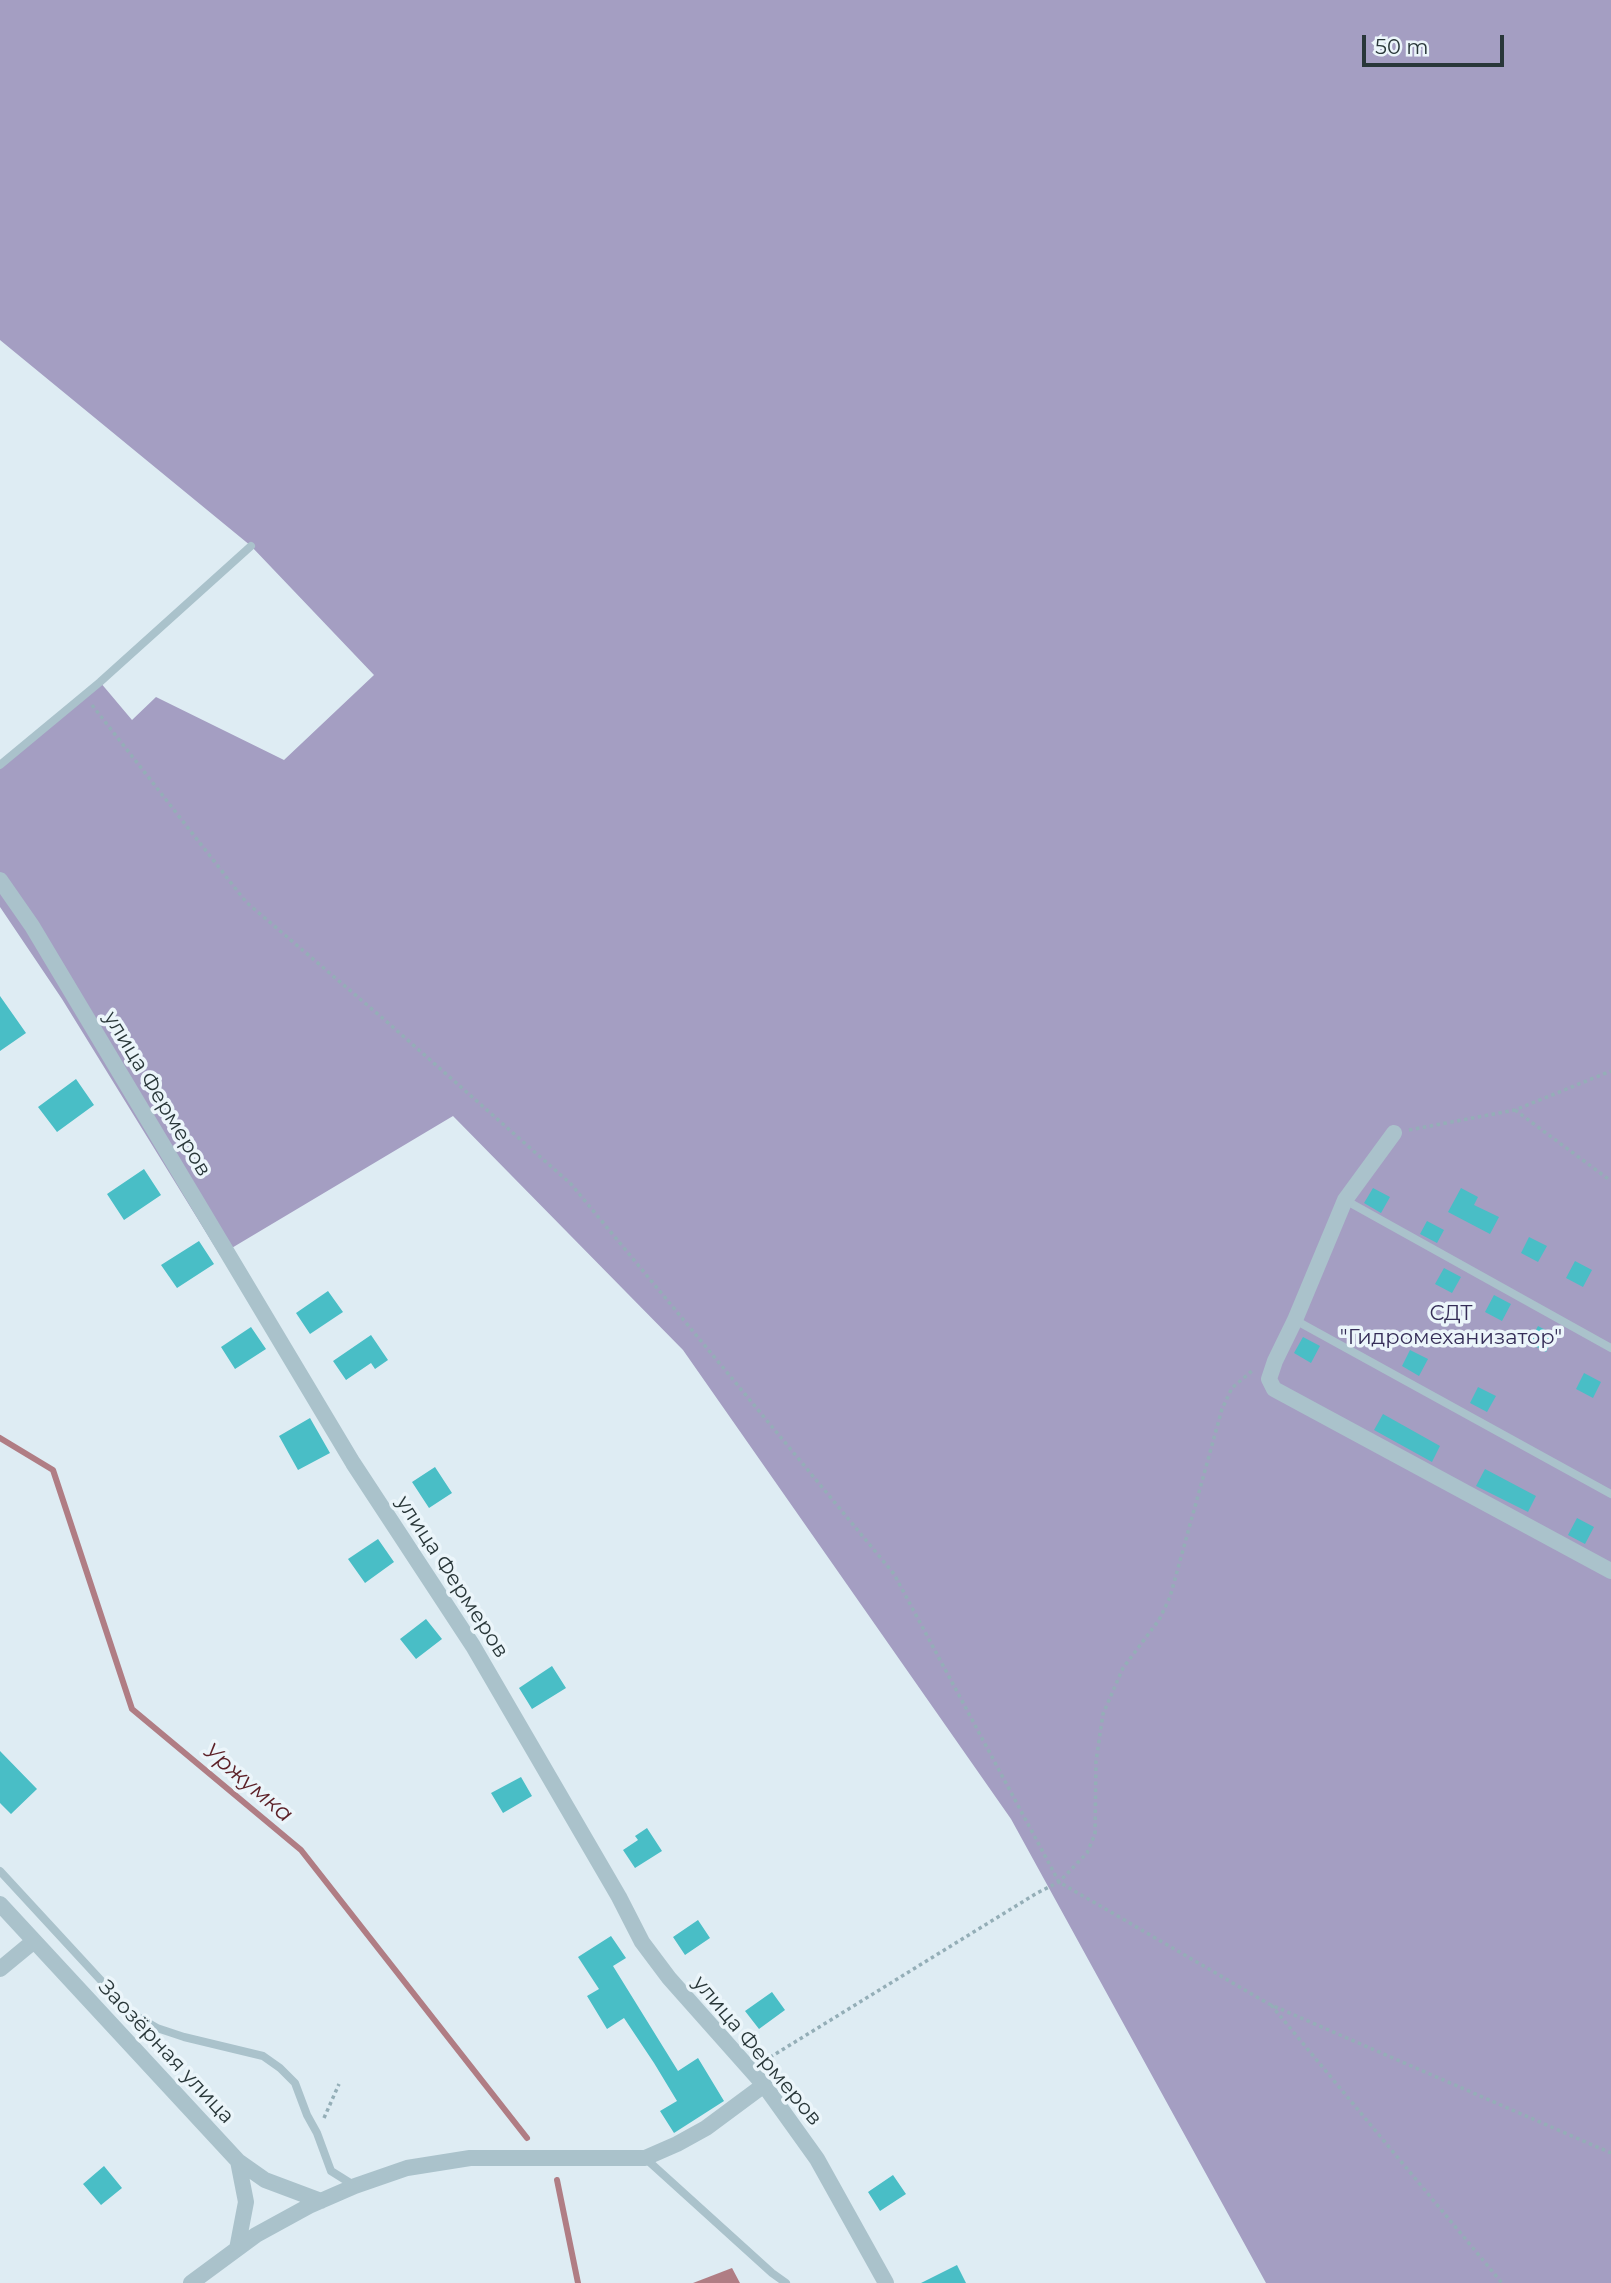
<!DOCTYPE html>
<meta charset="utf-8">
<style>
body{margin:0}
#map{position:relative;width:1611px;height:2283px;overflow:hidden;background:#deecf3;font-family:Montserrat,sans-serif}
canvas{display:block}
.scale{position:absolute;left:1362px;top:35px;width:142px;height:32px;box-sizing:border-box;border:4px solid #293739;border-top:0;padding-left:9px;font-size:21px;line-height:24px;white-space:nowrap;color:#293739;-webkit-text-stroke:5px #ebf5fa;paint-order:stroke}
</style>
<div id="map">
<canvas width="1611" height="2283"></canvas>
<div class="scale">50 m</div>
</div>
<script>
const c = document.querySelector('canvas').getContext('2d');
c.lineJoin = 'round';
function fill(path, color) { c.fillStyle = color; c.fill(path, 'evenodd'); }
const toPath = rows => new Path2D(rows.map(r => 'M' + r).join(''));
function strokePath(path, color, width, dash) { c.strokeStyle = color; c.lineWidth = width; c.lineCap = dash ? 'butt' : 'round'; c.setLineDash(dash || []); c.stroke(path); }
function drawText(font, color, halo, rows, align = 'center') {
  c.font = font + ' Montserrat,sans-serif'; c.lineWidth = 7; c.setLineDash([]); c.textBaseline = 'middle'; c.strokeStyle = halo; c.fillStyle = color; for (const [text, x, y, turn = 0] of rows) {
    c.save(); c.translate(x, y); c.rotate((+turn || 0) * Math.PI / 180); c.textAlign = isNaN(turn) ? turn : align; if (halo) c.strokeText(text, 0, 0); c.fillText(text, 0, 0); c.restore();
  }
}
const green = toPath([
 [0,0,1611,0,1611,2283,1266,2283,1011,1819,683,1350,453,1116,220,1255,62,999,0,907,0,765,100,682,132,720,156,697,284,760,374,675,251,546,0,340]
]);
const water = toPath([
 [732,2268,740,2283,693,2283]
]);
const stream = toPath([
 [0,1438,53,1470,132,1709,301,1850,527,2138],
 [557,2180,578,2283]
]);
const building = toPath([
 [0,996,26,1033,0,1051],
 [76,1079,94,1105,57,1132,38,1107],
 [144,1169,161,1195,124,1220,107,1194],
 [1373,1188,1390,1197,1381,1213,1364,1203],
 [1461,1188,1478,1197,1474,1205,1499,1217,1490,1234,1448,1212],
 [1427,1221,1444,1230,1437,1243,1420,1234],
 [1529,1237,1547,1246,1538,1262,1521,1253],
 [199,1241,214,1264,177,1288,161,1265],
 [1575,1261,1592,1270,1583,1287,1566,1278],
 [1444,1268,1461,1277,1452,1293,1435,1284],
 [328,1291,343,1312,310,1334,296,1313],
 [1494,1295,1511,1304,1502,1321,1485,1312],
 [1538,1326,1555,1335,1546,1352,1529,1343],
 [251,1327,266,1349,235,1369,221,1347],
 [371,1335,388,1360,375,1369,371,1363,346,1380,333,1361],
 [1303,1337,1320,1346,1311,1363,1294,1353],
 [1410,1350,1428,1359,1419,1376,1402,1366],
 [1584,1373,1601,1382,1593,1398,1576,1389],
 [1478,1387,1496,1396,1487,1412,1470,1403],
 [1383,1414,1440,1446,1432,1462,1374,1430],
 [310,1418,330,1453,298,1470,279,1436],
 [435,1467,452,1493,429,1508,412,1482],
 [1485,1469,1536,1496,1528,1512,1476,1486],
 [1577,1518,1594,1527,1585,1544,1568,1535],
 [378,1539,394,1562,365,1583,348,1559],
 [426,1619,442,1639,416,1659,400,1639],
 [552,1666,566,1688,532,1709,519,1688],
 [0,1751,37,1789,11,1814,0,1803],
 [521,1777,532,1796,503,1813,491,1793],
 [647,1828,662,1851,635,1868,623,1850,638,1840,635,1836],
 [698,1920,710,1938,685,1955,673,1937],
 [611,1936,626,1958,613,1966,678,2071,698,2058,724,2101,674,2133,660,2111,677,2101,654,2063,624,2018,607,2029,587,1996,599,1989,578,1957],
 [772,1992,785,2010,759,2029,745,2011],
 [104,2166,122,2188,101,2205,83,2184],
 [893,2175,906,2194,880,2211,868,2192],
 [957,2265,966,2283,921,2283]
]);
const path = toPath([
 [92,705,246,902,386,1021,571,1184,894,1574,1059,1882,1269,2004,1611,2153],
 [1515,1110,1611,1181],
 [1409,1130,1515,1110,1611,1071],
 [1271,2005,1502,2283],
 [764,2061,1037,1893,1059,1882,1087,1853,1095,1834,1096,1761,1103,1714,1123,1668,1159,1620,1170,1597,1222,1409,1232,1388,1253,1370],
 [324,2118,339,2084]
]);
const service = toPath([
 [0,765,100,682,251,546],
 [1345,1200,1611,1348],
 [1295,1320,1611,1494],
 [0,1871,120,2001,138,2017,157,2028,184,2037,263,2056,280,2068,295,2083,307,2115,317,2133,331,2171,355,2186],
 [645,2158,772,2273,786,2283]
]);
const minor = toPath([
 [0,880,32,926,353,1463,473,1646,619,1897,642,1942,669,1978,764,2085,817,2159,886,2283],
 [1394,1133,1345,1200,1295,1320,1275,1361,1269,1379,1274,1389,1611,1571],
 [0,1904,238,2161,265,2180,321,2201],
 [0,1969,34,1941],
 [237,2249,246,2202,238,2161],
 [191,2283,256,2235,309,2206,355,2186,407,2168,470,2158,645,2158,677,2144,706,2128,764,2085]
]);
const streetNames = [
 ["улица Фермеров",157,1094,59],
 ["улица Фермеров",452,1577,57],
 ["улица Фермеров",757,2051,50],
 ["Заозёрная улица",166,2052,47]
];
const parkNames = [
 ["СДТ",1451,1314],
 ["\"Гидромеханизатор\"",1451,1338]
];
const waterNames = [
 ["Уржумка",248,1783,40]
];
fill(green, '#a49ec2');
fill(water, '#b07d84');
strokePath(stream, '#b07d84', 6);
fill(building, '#49bec6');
strokePath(path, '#94aeb7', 3.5, [3.5, 3.5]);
strokePath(service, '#aac2cb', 8);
strokePath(minor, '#aac2cb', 16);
drawText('21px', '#293739', '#ebf5fa', streetNames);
drawText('21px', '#352d57', '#ebf5fa', parkNames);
drawText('italic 23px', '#5b1e25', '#ebf5fa', waterNames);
</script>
